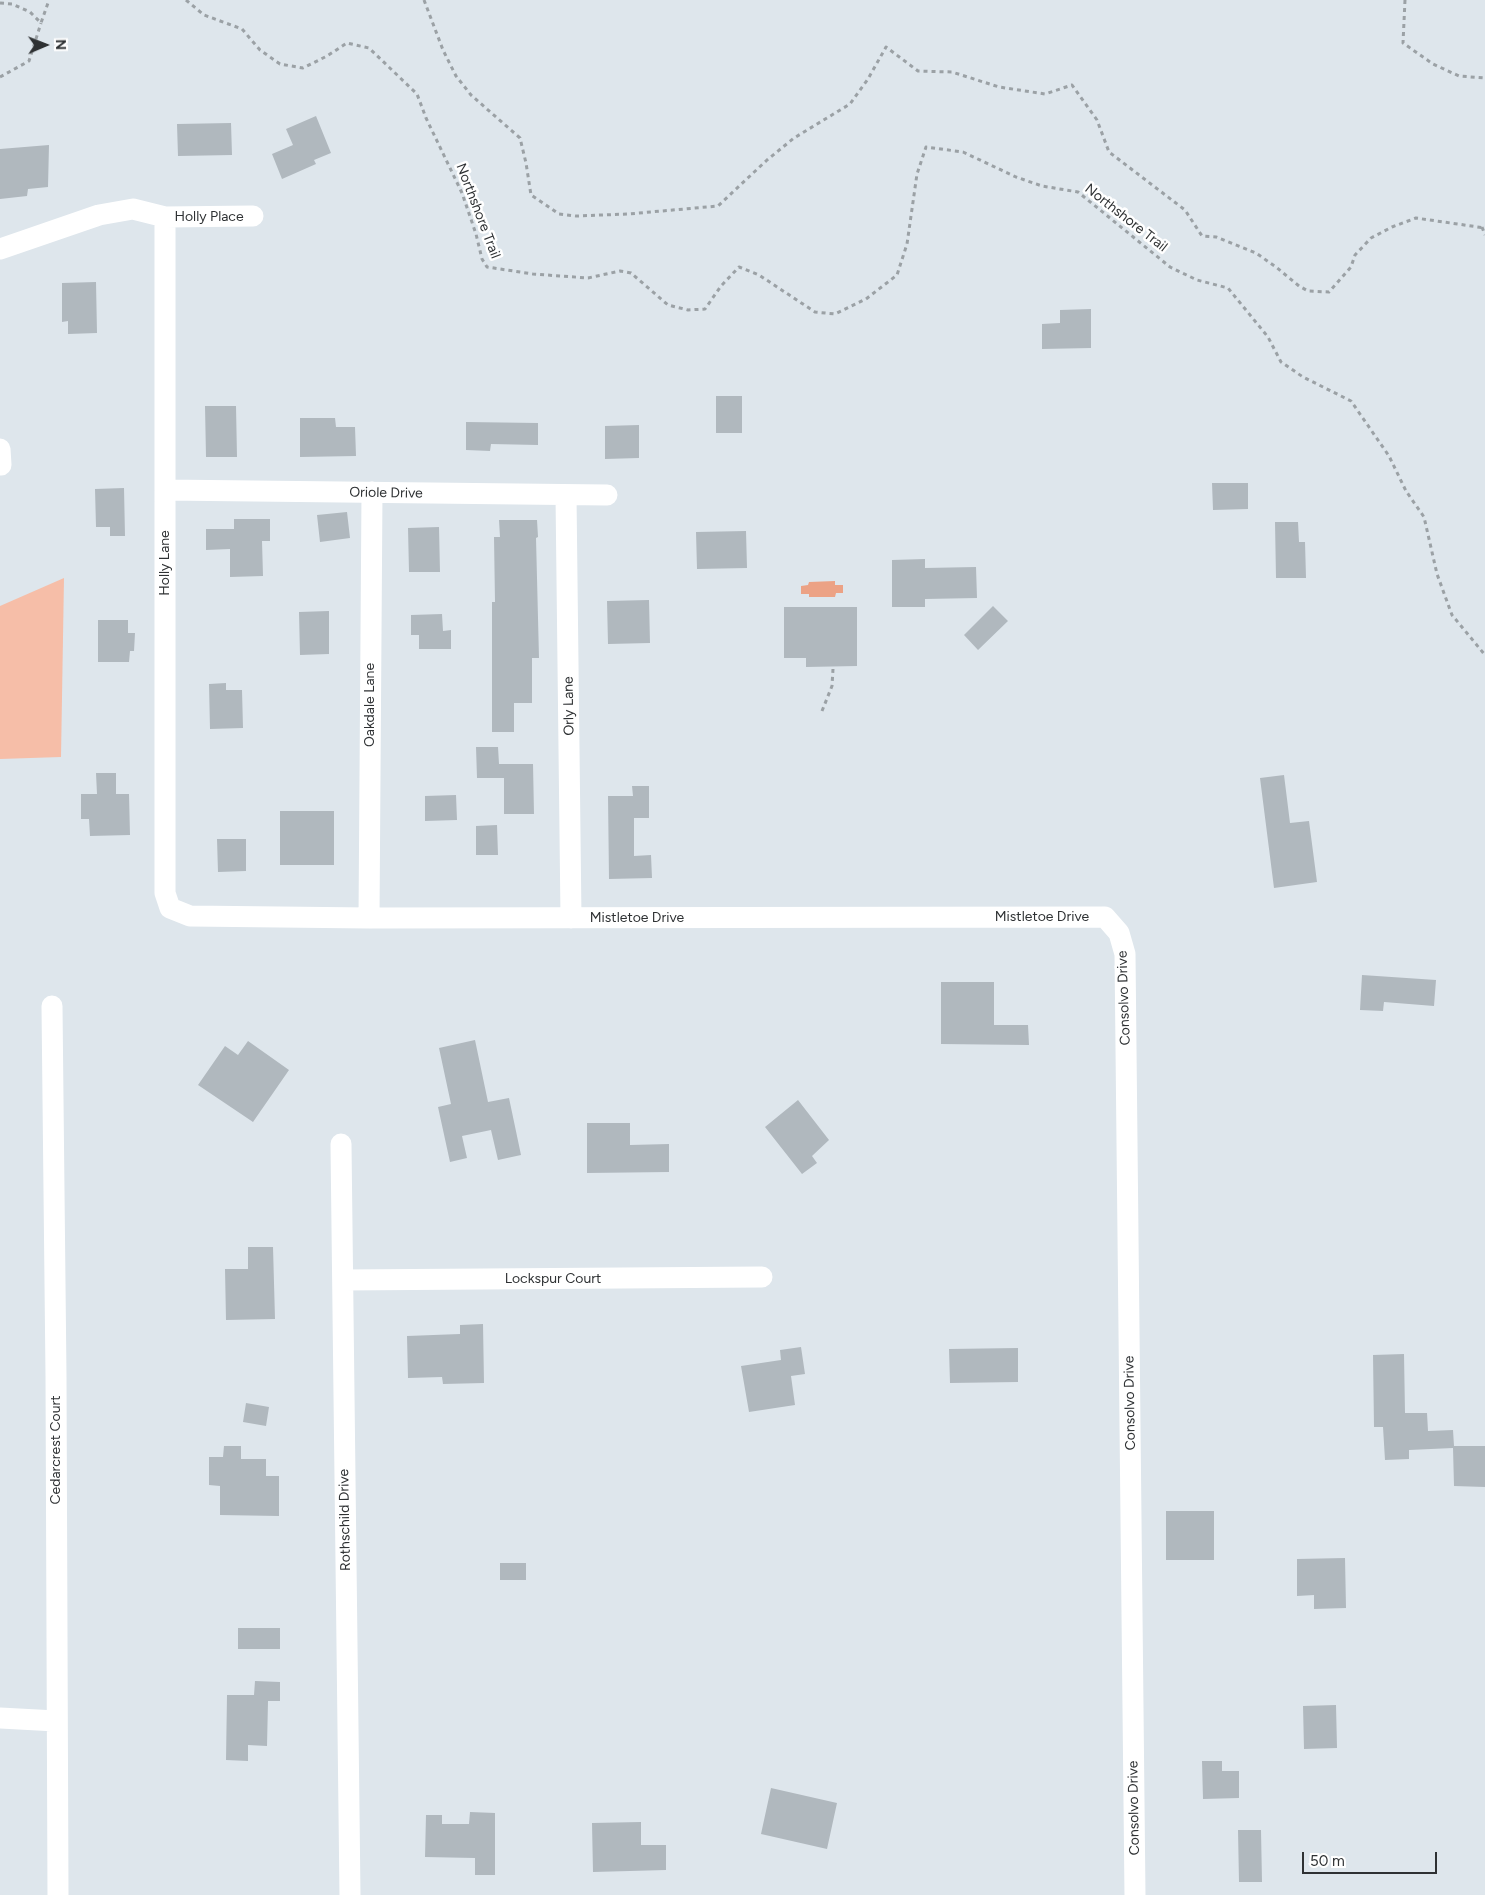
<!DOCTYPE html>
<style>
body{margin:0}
#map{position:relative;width:1485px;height:1895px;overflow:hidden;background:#dee6ec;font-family:Figtree,sans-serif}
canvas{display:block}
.north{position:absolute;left:20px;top:20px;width:50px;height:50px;-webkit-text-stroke:4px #fff;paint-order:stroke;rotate:89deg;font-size:14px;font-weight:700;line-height:20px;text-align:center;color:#2e3133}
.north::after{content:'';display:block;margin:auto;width:18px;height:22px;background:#2e3133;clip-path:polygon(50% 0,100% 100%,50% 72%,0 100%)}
.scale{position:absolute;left:1302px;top:1852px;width:135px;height:22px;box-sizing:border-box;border:2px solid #2e3133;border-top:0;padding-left:6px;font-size:15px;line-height:18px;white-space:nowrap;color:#2e3133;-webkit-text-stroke:4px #fff;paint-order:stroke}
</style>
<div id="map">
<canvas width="1485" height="1895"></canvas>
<div class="north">N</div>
<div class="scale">50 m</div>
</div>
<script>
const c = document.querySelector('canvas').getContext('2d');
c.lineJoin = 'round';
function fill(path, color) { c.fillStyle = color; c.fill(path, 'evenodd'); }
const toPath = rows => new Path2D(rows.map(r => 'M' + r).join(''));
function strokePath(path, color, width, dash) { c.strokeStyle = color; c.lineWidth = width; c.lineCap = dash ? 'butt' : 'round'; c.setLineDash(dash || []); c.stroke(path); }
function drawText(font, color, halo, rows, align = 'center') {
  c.font = font + ' Figtree,sans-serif'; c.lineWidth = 5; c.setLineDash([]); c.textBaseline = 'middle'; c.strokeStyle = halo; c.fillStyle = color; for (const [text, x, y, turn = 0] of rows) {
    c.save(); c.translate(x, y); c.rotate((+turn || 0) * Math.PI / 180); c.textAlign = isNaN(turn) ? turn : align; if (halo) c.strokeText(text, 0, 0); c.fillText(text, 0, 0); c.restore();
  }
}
const green = toPath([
 [64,578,61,757,0,759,0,606]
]);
const water = toPath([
 [835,581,835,585,843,585,843,593,836,593,835,597,809,597,809,594,801,594,801,586,808,585,809,582]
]);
const building = toPath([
 [316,116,331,153,314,160,316,164,282,179,272,154,293,145,286,129],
 [231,123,232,155,178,156,177,124],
 [49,145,48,187,28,189,27,196,0,199,0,149],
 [96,282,97,333,68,334,68,321,62,322,62,283],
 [1091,309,1091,348,1042,349,1042,324,1060,323,1060,310],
 [716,396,742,396,742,433,716,433],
 [205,406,236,406,237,457,206,457],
 [300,418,335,418,336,427,355,427,356,456,300,457],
 [466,422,538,423,538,445,491,444,490,451,466,450],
 [639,425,639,458,605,459,605,426],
 [1212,483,1248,483,1248,509,1213,510],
 [124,488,125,536,110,536,110,527,96,527,95,489],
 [347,512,350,538,320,542,317,515],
 [234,519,270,519,270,541,262,541,263,576,230,577,230,549,206,550,206,529,234,529],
 [499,520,537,520,538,537,536,538,539,658,532,658,532,703,514,703,514,732,492,732,492,602,495,602,494,537,500,537],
 [1275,522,1298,522,1299,542,1305,542,1306,578,1276,578],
 [439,527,440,572,409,572,408,528],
 [746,531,747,568,697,569,696,532],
 [925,559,925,568,976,567,977,598,925,599,925,607,892,607,892,560],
 [649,600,650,643,608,644,607,601],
 [993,606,1008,621,978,650,964,635],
 [784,607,857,607,857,666,806,667,806,658,784,658],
 [329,611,329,654,300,655,299,612],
 [442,614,443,631,451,630,451,649,419,649,419,635,411,635,411,615],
 [98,620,128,620,128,633,135,633,134,651,130,651,129,662,98,662],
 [226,683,226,690,242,690,243,728,210,729,209,684],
 [476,747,498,747,499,764,533,764,534,814,504,814,504,778,477,778],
 [96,773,116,773,116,794,129,794,130,835,90,836,89,819,81,819,81,794,97,794],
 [1284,775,1290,823,1309,821,1317,882,1274,888,1260,778],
 [632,786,649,786,649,818,634,818,634,856,651,855,652,878,609,879,608,796,633,796],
 [456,795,457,820,425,821,425,796],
 [280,811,334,811,334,865,280,865],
 [497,825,498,855,476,855,476,826],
 [217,839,246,839,246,871,218,872],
 [1362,975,1436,980,1434,1006,1384,1002,1383,1011,1360,1010],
 [941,982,994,982,994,1025,1028,1025,1029,1045,941,1044],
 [475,1040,488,1102,509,1098,521,1155,498,1160,491,1130,462,1136,467,1158,450,1162,438,1107,451,1104,439,1048],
 [248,1041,289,1070,253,1122,198,1085,225,1046,238,1055],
 [798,1100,829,1140,812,1156,817,1163,802,1174,765,1127],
 [587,1123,630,1123,630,1145,669,1144,669,1172,587,1173],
 [248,1247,273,1247,275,1319,226,1320,225,1269,248,1269],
 [483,1324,484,1383,443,1384,442,1377,408,1378,407,1336,460,1334,460,1325],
 [801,1347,805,1374,791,1376,795,1405,749,1412,741,1366,781,1360,780,1350],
 [1018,1348,1018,1382,950,1383,949,1349],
 [1404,1354,1405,1413,1427,1413,1428,1431,1453,1430,1454,1446,1485,1446,1485,1487,1454,1486,1453,1448,1409,1450,1409,1459,1385,1460,1383,1427,1374,1427,1373,1355],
 [246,1403,269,1407,266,1426,243,1422],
 [224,1446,241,1446,241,1459,266,1459,266,1476,279,1476,279,1516,220,1515,220,1486,209,1485,209,1457,223,1457],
 [1166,1511,1214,1511,1214,1560,1166,1560],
 [1345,1558,1346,1608,1314,1609,1314,1595,1297,1596,1297,1559],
 [500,1563,526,1563,526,1580,500,1580],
 [238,1628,280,1628,280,1649,238,1649],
 [255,1681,280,1682,280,1701,268,1701,267,1746,248,1745,248,1761,226,1760,227,1695,254,1695],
 [1336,1705,1337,1748,1304,1749,1303,1706],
 [1202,1761,1222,1761,1222,1771,1239,1771,1239,1798,1203,1799],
 [771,1788,837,1803,827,1849,761,1834],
 [470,1812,495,1813,495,1875,475,1875,475,1858,425,1857,426,1815,442,1815,442,1824,469,1824],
 [641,1822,641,1845,666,1845,666,1870,593,1872,592,1823],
 [1238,1830,1261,1830,1262,1882,1239,1882]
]);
const path = toPath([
 [186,0,204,15,242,29,260,50,280,64,303,68,327,56,347,43,369,48,417,94,426,118,462,193,476,234,482,259,487,267,533,274,588,278,620,271,631,273,668,305,688,310,705,309,721,286,739,267,759,275,815,312,835,314,866,299,897,275,907,244,917,174,926,147,963,152,1016,177,1042,186,1078,192,1170,267,1197,280,1228,288,1268,337,1281,362,1303,377,1351,401,1389,456,1406,491,1424,517,1437,574,1452,615,1485,655],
 [424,0,443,50,456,76,471,95,520,138,526,163,531,195,559,214,576,216,628,214,718,206,767,160,794,138,850,104,868,79,886,47,918,71,952,72,999,87,1045,94,1072,85,1097,120,1109,152,1185,210,1202,236,1216,237,1256,253,1276,267,1299,286,1308,291,1329,292,1351,267,1355,255,1371,238,1392,227,1416,218,1485,228],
 [1405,0,1403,43,1433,64,1459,76,1485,78],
 [0,3,12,4,30,12,41,23,49,0],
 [0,77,29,61,41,23],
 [1482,227,1485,235],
 [822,711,832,686,833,669]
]);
const minor = toPath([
 [165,217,165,893,170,908,190,916,369,918,1105,917,1119,933,1125,954,1135,1895],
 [0,249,99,215,133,209,165,217,253,216],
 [0,449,1,465],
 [165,490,607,495],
 [566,495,571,918],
 [369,918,372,492],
 [52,1006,56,1376,58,1895],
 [341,1144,350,1895],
 [343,1280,762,1277],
 [0,1718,56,1721]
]);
const streetNames = [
 ["Northshore Trail",478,211,69],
 ["Holly Place",209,217],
 ["Northshore Trail",1126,218,38],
 ["Oriole Drive",386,493,1],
 ["Holly Lane",165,563,-90],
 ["Oakdale Lane",370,705,-90],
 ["Orly Lane",569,706,-91],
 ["Mistletoe Drive",1042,917],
 ["Mistletoe Drive",637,918],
 ["Consolvo Drive",1124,998,-92],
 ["Lockspur Court",553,1279],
 ["Consolvo Drive",1130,1403,-91],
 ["Cedarcrest Court",56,1450,-90],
 ["Rothschild Drive",345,1520,-91],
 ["Consolvo Drive",1134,1808,-91]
];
fill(green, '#f6bea8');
fill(water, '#eca285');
fill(building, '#b0b8be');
strokePath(path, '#9ba1a5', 3, [4, 4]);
strokePath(minor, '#fff', 21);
drawText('14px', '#2e3133', '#fff', streetNames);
</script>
